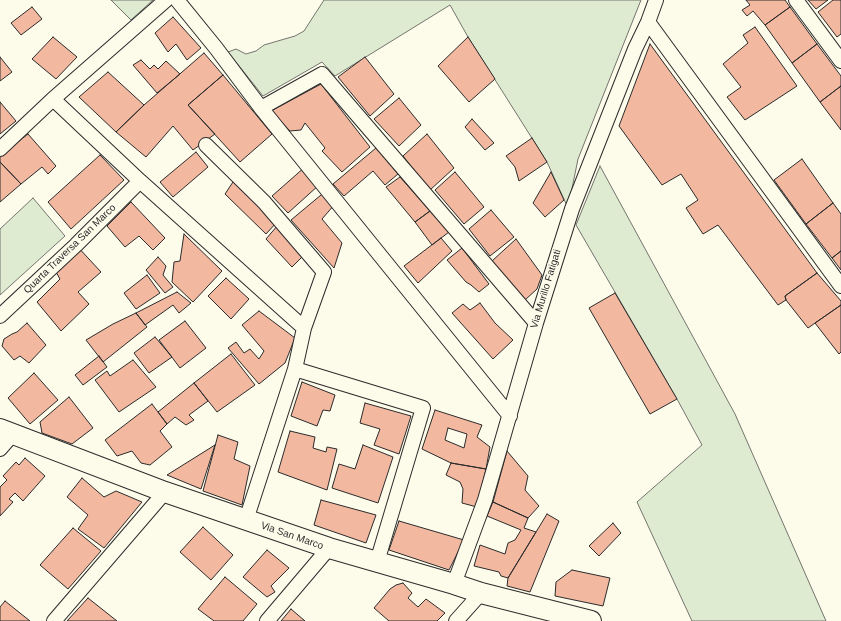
<!DOCTYPE html>
<style>
body{margin:0}
canvas{display:block;background:#fdfbea}
</style>
<canvas width="841" height="621"></canvas>
<script>
const c = document.querySelector('canvas').getContext('2d');
c.lineJoin = 'round';
function fill(path, color) { c.fillStyle = color; c.fill(path, 'evenodd'); }
const toPath = rows => new Path2D(rows.map(r => 'M' + r).join(''));
function strokePath(path, color, width, dash) { c.strokeStyle = color; c.lineWidth = width; c.lineCap = dash ? 'butt' : 'round'; c.setLineDash(dash || []); c.stroke(path); }
function drawText(font, color, halo, rows, align = 'center') {
  c.font = font + ' Arial,sans-serif'; c.lineWidth = 3; c.setLineDash([]); c.textBaseline = 'middle'; c.strokeStyle = halo; c.fillStyle = color; for (const [text, x, y, turn = 0] of rows) {
    c.save(); c.translate(x, y); c.rotate((+turn || 0) * Math.PI / 180); c.textAlign = isNaN(turn) ? turn : align; if (halo) c.strokeText(text, 0, 0); c.fillText(text, 0, 0); c.restore();
  }
}
const green = toPath([
 [111,0,153,0,131,20,111,0],
 [324,0,641,0,578,159,568,208,547,162,468,37,450,5,335,76,322,62,263,96,228,52,236,49,246,54,256,51,264,45,295,36,304,31,324,0],
 [600,166,735,414,826,621,692,621,637,502,702,445,677,399,576,225,600,166],
 [33,198,65,236,0,295,0,229,33,198]
]);
const building = toPath([
 [746,0,785,0,790,7,765,25,753,11,747,16,742,10,750,5,746,0],
 [808,0,828,0,816,9,808,0],
 [833,0,841,0,841,34,837,37,818,12,833,0],
 [32,7,42,19,21,35,11,23,32,7],
 [790,7,817,44,792,63,765,25,790,7],
 [173,17,201,48,187,60,176,44,168,52,155,33,173,17],
 [755,27,797,86,745,120,727,97,741,87,723,64,748,43,743,35,755,27],
 [53,37,77,57,56,79,32,59,53,37],
 [468,37,495,79,469,102,438,66,468,37],
 [650,44,817,273,785,296,786,300,778,305,718,225,703,234,686,208,698,200,681,174,662,185,619,126,650,44],
 [817,44,841,76,841,86,820,102,792,63,817,44],
 [204,53,223,75,188,105,215,134,193,150,173,126,146,157,116,132,144,105,204,53],
 [0,57,12,72,0,81,0,57],
 [365,57,394,94,370,116,338,77,365,57],
 [141,60,150,69,154,65,158,69,166,61,180,74,157,93,133,65,141,60],
 [108,72,144,105,116,132,79,97,108,72],
 [223,75,272,134,240,162,188,105,223,75],
 [321,84,370,147,342,172,322,151,325,148,305,123,301,130,290,131,271,111,321,84],
 [841,86,841,130,820,102,841,86],
 [399,98,421,125,399,146,374,119,399,98],
 [0,102,16,121,0,134,0,102],
 [472,119,494,143,485,150,465,127,472,119],
 [28,134,56,166,48,174,42,167,21,184,0,162,0,156,28,134],
 [427,134,454,168,430,190,403,156,427,134],
 [532,138,547,162,519,181,515,167,506,156,532,138],
 [376,148,398,174,385,185,373,171,344,196,333,184,376,148],
 [196,152,208,167,173,197,160,182,196,152],
 [100,155,124,180,71,229,48,202,100,155],
 [802,159,833,203,806,224,774,180,802,159],
 [0,162,21,184,0,202,0,162],
 [305,167,319,185,288,213,272,196,305,167],
 [455,172,484,207,464,224,435,190,455,172],
 [551,172,564,200,545,217,533,203,551,172],
 [400,177,430,211,415,222,386,187,400,177],
 [233,182,243,187,277,222,266,234,225,194,233,182],
 [327,190,335,204,322,219,342,243,334,268,291,220,327,190],
 [131,202,165,238,153,250,139,236,125,247,107,226,131,202],
 [833,203,841,214,841,251,832,258,806,224,833,203],
 [491,210,514,237,490,256,469,229,491,210],
 [430,211,449,232,432,245,415,222,430,211],
 [278,225,304,255,292,267,266,239,278,225],
 [184,234,222,271,193,302,172,282,174,262,180,261,184,234],
 [441,238,452,251,418,283,404,266,441,238],
 [516,239,542,275,537,289,525,300,492,261,516,239],
 [76,245,101,272,78,292,89,304,61,331,37,302,60,279,53,267,76,245],
 [462,248,489,284,479,292,471,285,466,282,447,260,462,248],
 [841,251,841,270,832,258,841,251],
 [158,257,166,266,163,275,173,287,165,293,146,270,158,257],
 [817,273,841,301,841,305,808,328,786,300,785,296,817,273],
 [147,275,160,293,136,309,124,293,147,275],
 [226,278,249,299,231,319,208,296,226,278],
 [177,292,191,303,179,313,173,305,145,325,136,313,177,292],
 [615,293,677,399,650,414,589,308,615,293],
 [480,303,495,323,513,340,493,359,452,313,463,304,470,310,480,303],
 [841,305,841,352,839,354,815,323,841,305],
 [259,311,295,338,285,363,259,384,228,348,236,342,244,353,250,349,259,359,264,351,242,325,259,311],
 [136,313,147,327,103,362,86,340,113,324,136,313],
 [185,321,206,348,180,368,159,340,185,321],
 [27,323,46,345,29,363,20,356,14,360,2,346,4,339,12,334,17,332,27,323],
 [155,337,172,357,149,373,134,353,155,337],
 [231,354,255,385,217,412,194,383,231,354],
 [99,356,107,367,83,385,75,375,99,356],
 [133,360,156,387,119,412,95,380,107,371,110,376,133,360],
 [34,373,58,400,30,424,8,398,34,373],
 [302,382,335,395,330,411,323,410,317,426,291,416,302,382],
 [194,383,208,401,189,415,194,420,186,425,175,417,167,424,158,412,194,383],
 [69,397,93,428,72,444,42,433,40,422,69,397],
 [365,403,411,416,399,454,374,445,380,429,360,423,365,403],
 [152,404,167,424,160,431,172,447,150,465,141,463,132,451,117,456,105,440,152,404],
 [435,410,482,425,477,437,490,447,486,469,451,463,422,449,435,410],
 [448,428,467,434,464,448,445,440,448,428],
 [290,431,315,437,313,448,326,452,327,447,337,449,327,490,278,472,290,431],
 [218,435,238,442,234,459,250,466,242,505,203,491,218,435],
 [215,445,201,489,167,475,215,445],
 [363,445,393,457,378,503,332,488,339,464,355,469,363,445],
 [507,451,528,476,525,490,539,506,528,518,493,502,507,451],
 [25,458,45,476,23,501,15,493,9,499,13,502,0,516,0,487,7,480,3,476,16,462,19,465,25,458],
 [451,463,486,469,477,507,462,503,463,489,460,482,446,475,451,463],
 [82,478,104,497,116,491,142,502,104,548,78,529,88,515,67,497,82,478],
 [321,500,376,515,366,543,314,525,321,500],
 [493,502,528,518,524,528,536,532,508,578,501,576,499,572,474,566,480,545,505,554,508,543,515,540,521,530,487,516,493,502],
 [547,514,559,521,530,592,507,586,508,578,547,514],
 [399,521,464,540,449,570,389,550,399,521],
 [613,523,621,533,599,556,589,546,613,523],
 [203,527,233,555,211,580,180,552,203,527],
 [73,528,101,551,68,589,40,565,73,528],
 [267,550,289,568,271,586,275,592,267,597,243,577,267,550],
 [572,570,610,578,603,606,555,596,556,582,572,570],
 [225,577,257,604,243,621,214,621,198,609,225,577],
 [403,583,412,593,408,598,418,607,426,599,445,613,437,621,389,621,374,608,390,589,396,585,403,583],
 [88,598,117,621,67,621,88,598],
 [5,601,30,621,0,621,0,607,5,601],
 [291,609,305,621,281,621,291,609]
]);
const street = toPath([
 [177,0,216,48,261,108,510,416],
 [796,0,841,61],
 [648,22,841,286],
 [53,99,140,181,304,328,295,369,423,408,377,562],
 [261,108,322,74,536,323],
 [206,145,264,202,324,272,304,328],
 [0,149,53,99,166,0],
 [0,316,76,245,140,181],
 [0,449,13,434],
 [246,520,295,369],
 [454,584,485,500,536,323,572,209,635,49,648,22,656,0],
 [54,621,165,492],
 [267,621,329,548],
 [456,621,481,593]
]);
const secondary = toPath([
 [0,429,165,492,329,548,454,584,481,593,591,621]
]);
const streetNames = [
 ["Quarta Traversa San Marco",70,249,-44],
 ["Via Murillo Fatigati",546,289,-73],
 ["Via San Marco",292,536,19]
];
fill(green, '#deebd1');
strokePath(green, '#74746e', 1);
fill(building, '#f2b8a0');
strokePath(building, '#2b2b2b', 1);
strokePath(street, '#2b2b2b', 16);
strokePath(secondary, '#2b2b2b', 22);
strokePath(street, '#fdfbea', 14);
strokePath(secondary, '#fdfbea', 20);
drawText('10px', '#2b2b2b', '#fdfbea', streetNames);
</script>
